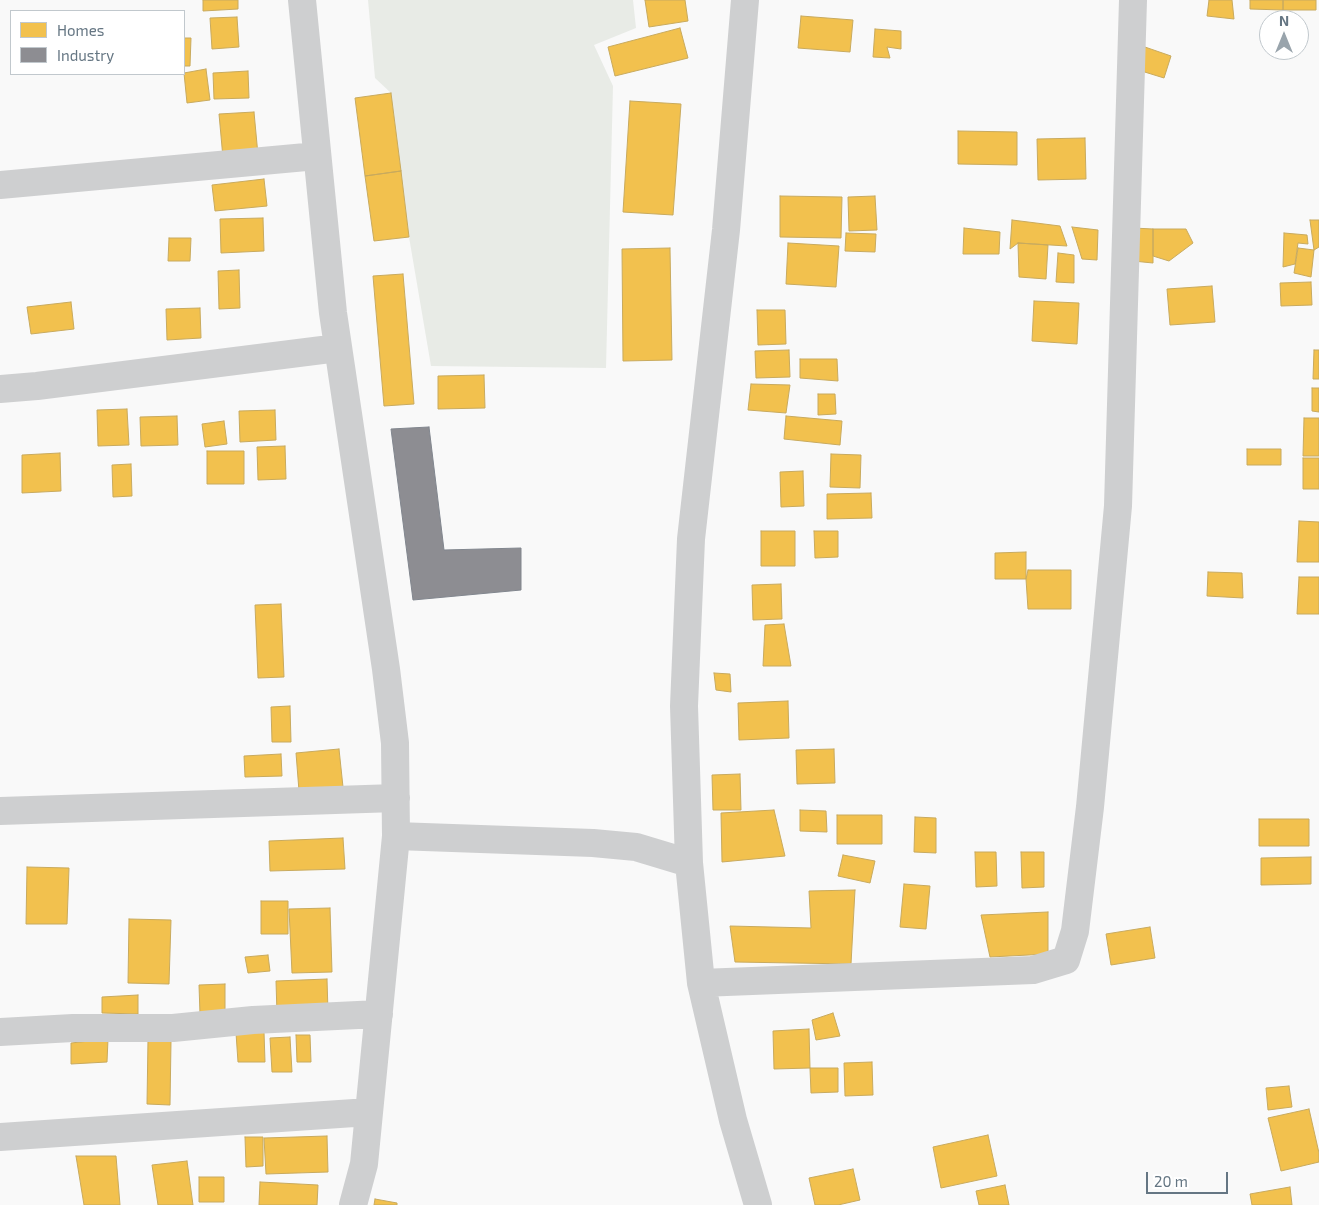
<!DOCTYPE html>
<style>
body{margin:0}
#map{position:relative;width:1319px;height:1205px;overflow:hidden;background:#f9f9f9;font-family:"Exo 2",sans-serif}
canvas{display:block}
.legend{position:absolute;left:10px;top:10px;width:175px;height:65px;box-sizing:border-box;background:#fff;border:1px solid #c1c8cd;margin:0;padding:6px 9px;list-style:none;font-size:15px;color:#657683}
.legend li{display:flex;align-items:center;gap:10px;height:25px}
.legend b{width:25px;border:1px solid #c1c8cd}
.north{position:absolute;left:1259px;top:10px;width:50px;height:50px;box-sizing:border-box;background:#fff;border:1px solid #c1c8cd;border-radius:50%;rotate:0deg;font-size:14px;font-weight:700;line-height:20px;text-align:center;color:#657683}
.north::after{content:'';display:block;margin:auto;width:18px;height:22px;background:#99a4ac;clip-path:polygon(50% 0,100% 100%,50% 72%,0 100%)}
.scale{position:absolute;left:1146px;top:1172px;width:82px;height:22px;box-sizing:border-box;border:2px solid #657683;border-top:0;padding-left:6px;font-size:15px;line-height:18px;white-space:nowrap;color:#657683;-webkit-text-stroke:4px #fff;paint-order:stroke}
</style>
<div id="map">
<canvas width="1319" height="1205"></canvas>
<ul class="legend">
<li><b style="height:14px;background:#f2c14e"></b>Homes</li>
<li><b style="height:14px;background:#8d8d92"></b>Industry</li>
</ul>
<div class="north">N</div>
<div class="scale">20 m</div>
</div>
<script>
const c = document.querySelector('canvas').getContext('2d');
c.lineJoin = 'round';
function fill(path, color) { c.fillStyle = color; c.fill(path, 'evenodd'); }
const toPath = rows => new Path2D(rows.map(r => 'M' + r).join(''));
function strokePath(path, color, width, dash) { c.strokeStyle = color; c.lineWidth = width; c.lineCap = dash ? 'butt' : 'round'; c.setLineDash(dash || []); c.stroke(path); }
const green = toPath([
 [368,0,633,0,636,28,594,45,613,86,606,368,431,366,409,237,391,93,375,78]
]);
const homes = toPath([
 [203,0,238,0,238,9,203,11,203,0],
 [645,0,685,0,688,21,649,27,645,0],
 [1209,0,1232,0,1234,19,1207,16,1209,0],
 [1250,0,1283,0,1283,10,1250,9,1250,0],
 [1283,0,1316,0,1316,10,1283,10,1283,0],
 [801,16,853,20,850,52,798,48,801,16],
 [237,17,239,47,212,49,210,18,237,17],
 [680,28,688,58,615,76,608,47,680,28],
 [875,29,901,31,901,49,887,47,890,58,873,57,875,29],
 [184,38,191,38,190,66,184,66,184,38],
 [1142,46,1171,56,1164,78,1135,69,1142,46],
 [206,69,210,100,187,103,184,73,206,69],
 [248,71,249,98,214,99,213,73,248,71],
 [391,93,401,171,365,176,355,98,391,93],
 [630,101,681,104,673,215,623,212,630,101],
 [254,112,258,155,223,158,219,114,254,112],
 [958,131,1017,132,1017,165,958,164,958,131],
 [1085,138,1086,179,1038,180,1037,139,1085,138],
 [401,171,409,237,374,241,365,176,401,171],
 [264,179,267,206,215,211,212,185,264,179],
 [780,196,842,197,841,238,780,237,780,196],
 [875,196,877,230,849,231,848,197,875,196],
 [263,218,264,251,221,253,220,219,263,218],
 [1012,220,1060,226,1067,246,1018,243,1010,249,1012,220],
 [1310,220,1319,220,1319,247,1314,250,1310,220],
 [1072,227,1098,230,1097,260,1082,259,1072,227],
 [964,228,1000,232,999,254,963,254,964,228],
 [1133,228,1153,229,1153,263,1133,261,1133,228],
 [1153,229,1186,229,1193,243,1169,261,1153,256,1153,229],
 [846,233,876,234,875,252,845,251,846,233],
 [1284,233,1307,235,1308,244,1298,243,1295,264,1283,267,1284,233],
 [169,238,191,238,190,261,168,261,169,238],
 [788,243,839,246,836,287,786,284,788,243],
 [1018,243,1048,245,1046,279,1019,277,1018,243],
 [670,248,672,360,623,361,622,249,670,248],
 [1298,248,1314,250,1311,277,1294,273,1298,248],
 [1058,253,1074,255,1074,283,1056,282,1058,253],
 [239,270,240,308,219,309,218,271,239,270],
 [403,274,414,404,384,406,373,276,403,274],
 [1311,282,1312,305,1281,306,1280,283,1311,282],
 [1212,286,1215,322,1170,325,1167,289,1212,286],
 [1034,301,1079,303,1077,344,1032,341,1034,301],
 [71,302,74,329,31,334,27,307,71,302],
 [200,308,201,338,167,340,166,309,200,308],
 [757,310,785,310,786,344,758,345,757,310],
 [789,350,790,377,756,378,755,351,789,350],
 [1314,350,1319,350,1319,379,1313,379,1314,350],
 [800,359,837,359,838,381,800,378,800,359],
 [484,375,485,408,438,409,438,376,484,375],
 [751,384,790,385,786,413,748,410,751,384],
 [1312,388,1319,388,1319,412,1312,411,1312,388],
 [818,394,835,394,836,414,818,415,818,394],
 [127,409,129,445,98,446,97,410,127,409],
 [275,410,276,440,240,442,239,411,275,410],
 [177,416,178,445,141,446,140,417,177,416],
 [786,416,842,421,840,445,784,439,786,416],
 [1304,418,1319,418,1319,456,1303,456,1304,418],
 [224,421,227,444,205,447,202,424,224,421],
 [285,446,286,479,258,480,257,447,285,446],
 [1247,449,1281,449,1281,465,1247,465,1247,449],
 [207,451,244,451,244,484,207,484,207,451],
 [60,453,61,491,22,493,22,455,60,453],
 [831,454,861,455,860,488,830,487,831,454],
 [1303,458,1319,458,1319,489,1303,489,1303,458],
 [131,464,132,496,113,497,112,465,131,464],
 [803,471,804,506,781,507,780,472,803,471],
 [871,493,872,518,827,519,827,494,871,493],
 [1299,521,1319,522,1319,562,1297,562,1299,521],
 [761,531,795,531,795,566,761,566,761,531],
 [814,531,838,531,838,557,815,558,814,531],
 [1026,552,1026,579,995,579,995,553,1026,552],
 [1028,570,1071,570,1071,609,1028,609,1026,579,1028,570],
 [1208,572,1242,573,1243,598,1207,596,1208,572],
 [1299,577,1319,577,1319,614,1297,614,1299,577],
 [781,584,782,619,753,620,752,585,781,584],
 [281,604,284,677,258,678,255,605,281,604],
 [784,624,791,666,763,666,765,625,784,624],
 [714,673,730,674,731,692,716,690,714,673],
 [788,701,789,738,739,740,738,703,788,701],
 [290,706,291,742,272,742,271,707,290,706],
 [339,749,343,787,299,791,296,753,339,749],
 [834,749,835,783,797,784,796,750,834,749],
 [281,754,282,776,245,777,244,756,281,754],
 [740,774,741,810,713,810,712,775,740,774],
 [774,810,785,856,722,862,721,813,774,810],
 [800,810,826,811,827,832,800,831,800,810],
 [837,815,882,815,882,844,837,844,837,815],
 [915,817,936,818,936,853,914,852,915,817],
 [1259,819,1309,819,1309,846,1259,846,1259,819],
 [343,838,345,869,270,871,269,841,343,838],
 [975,852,996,852,997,886,976,887,975,852],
 [1021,852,1044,852,1044,887,1022,888,1021,852],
 [843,855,875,861,870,883,838,876,843,855],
 [1311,857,1311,884,1261,885,1261,858,1311,857],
 [27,867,69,868,67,924,26,924,27,867],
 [904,884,930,886,926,929,900,927,904,884],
 [855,890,851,964,735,962,730,926,811,928,809,891,855,890],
 [261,901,288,901,288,934,261,934,261,901],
 [330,908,332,972,292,973,289,909,330,908],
 [1048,912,1048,954,990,957,981,915,1048,912],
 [129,919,171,920,169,984,128,983,129,919],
 [1150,927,1155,958,1111,965,1106,934,1150,927],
 [268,955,270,971,248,973,245,957,268,955],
 [327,979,328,1012,277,1014,276,981,327,979],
 [225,984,225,1013,200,1014,199,985,225,984],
 [138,995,138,1014,102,1013,102,997,138,995],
 [833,1013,840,1036,816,1040,812,1020,833,1013],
 [809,1029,810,1068,774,1069,773,1031,809,1029],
 [264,1032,265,1062,238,1062,236,1033,264,1032],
 [296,1035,310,1035,311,1062,297,1062,296,1035],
 [290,1037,292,1072,272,1072,270,1038,290,1037],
 [108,1039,107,1062,71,1064,71,1043,108,1039],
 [148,1040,171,1041,170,1105,147,1104,148,1040],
 [872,1062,873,1095,845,1096,844,1063,872,1062],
 [810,1068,838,1068,838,1092,811,1093,810,1068],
 [1289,1086,1292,1107,1268,1110,1266,1088,1289,1086],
 [1309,1109,1319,1153,1319,1162,1281,1171,1268,1118,1309,1109],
 [988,1135,997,1176,941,1188,933,1147,988,1135],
 [327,1136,328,1172,266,1174,264,1138,327,1136],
 [245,1137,263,1137,263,1166,246,1167,245,1137],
 [76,1156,116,1156,120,1205,84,1205,76,1156],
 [187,1161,193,1205,158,1205,152,1165,187,1161],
 [853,1169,860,1200,838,1205,815,1205,809,1178,853,1169],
 [199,1177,224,1177,224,1202,199,1202,199,1177],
 [260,1182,318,1185,317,1205,259,1205,260,1182],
 [1005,1185,1009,1205,979,1205,976,1191,1005,1185],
 [1290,1187,1292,1205,1252,1205,1250,1194,1290,1187],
 [375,1199,397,1203,397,1205,374,1205,375,1199]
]);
const industry = toPath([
 [429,427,444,550,521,548,521,590,413,600,391,429,429,427]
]);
const minor = toPath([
 [302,0,333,313,386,669,395,743,396,836,364,1164,353,1205],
 [745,0,726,230,691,539,684,706,689,863,701,983,733,1120,758,1205],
 [0,185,317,156],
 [0,389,37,386,338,348],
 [0,811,396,798],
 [396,836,593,843,636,847,689,863],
 [701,983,1033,970,1066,960,1075,931,1090,807,1118,506,1133,0],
 [0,1032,73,1028,173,1028,253,1020,379,1014],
 [0,1137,369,1112]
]);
fill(green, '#e8ebe6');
fill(homes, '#f2c14e');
strokePath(homes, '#c8aa5e', 1);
fill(industry, '#8d8d92');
strokePath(industry, '#81868e', 1);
strokePath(minor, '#cecfd0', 28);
</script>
